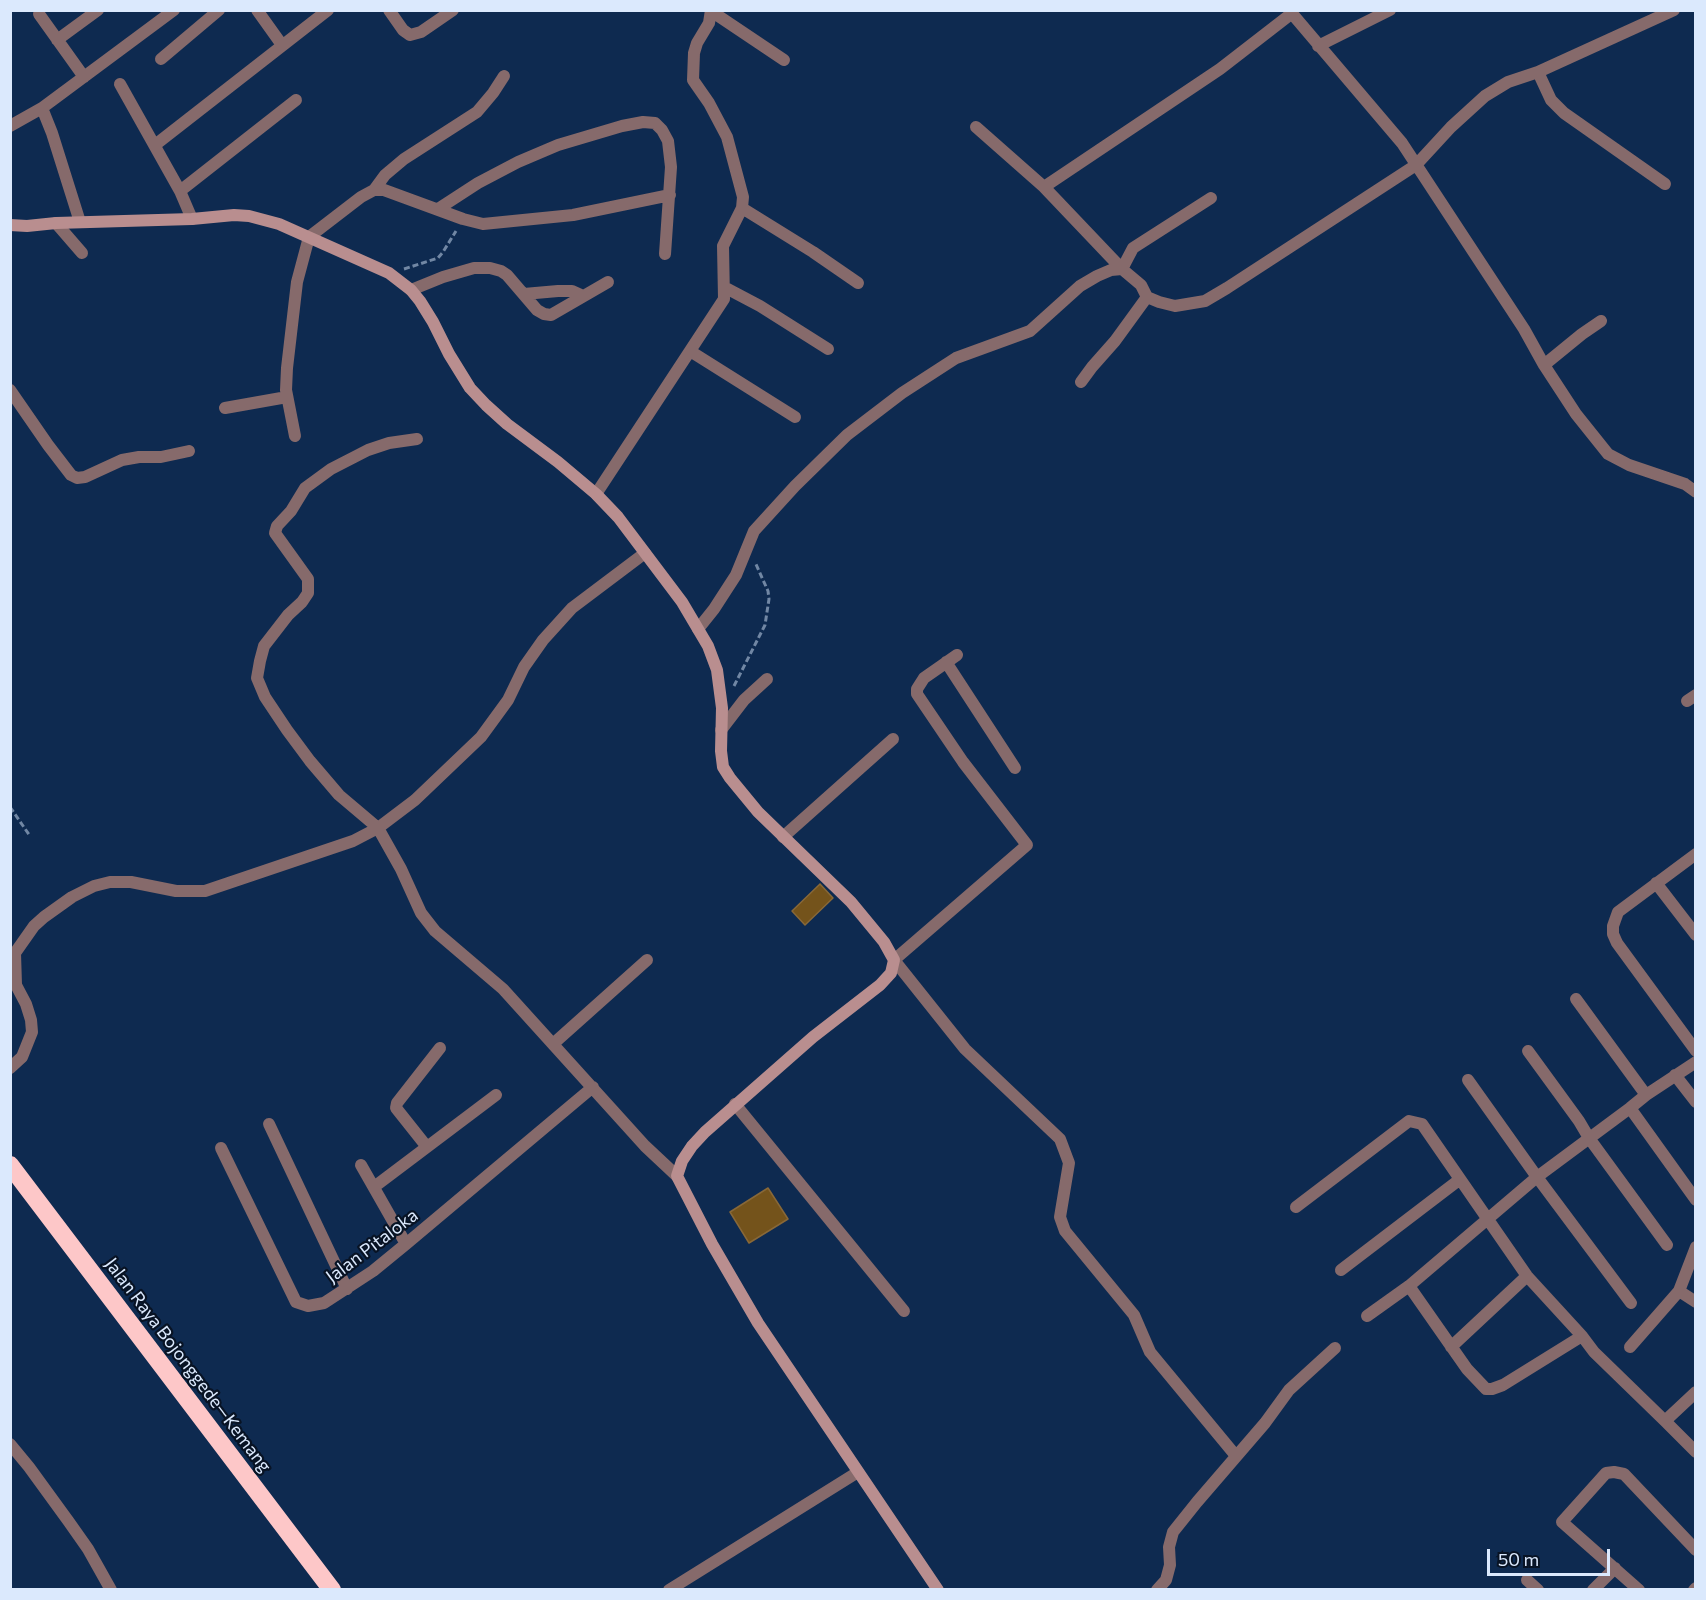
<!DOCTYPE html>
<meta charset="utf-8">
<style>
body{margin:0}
#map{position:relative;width:1706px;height:1600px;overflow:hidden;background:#0e2a50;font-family:Commissioner,sans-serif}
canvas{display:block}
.frame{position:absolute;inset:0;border:12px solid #dbe9fd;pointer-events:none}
.scale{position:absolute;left:1487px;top:1549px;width:123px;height:27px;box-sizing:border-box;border:3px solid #dbe9fd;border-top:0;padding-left:8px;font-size:18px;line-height:21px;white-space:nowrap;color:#dbe9fd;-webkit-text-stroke:4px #081324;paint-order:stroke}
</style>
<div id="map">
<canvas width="1706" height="1600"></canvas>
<div class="frame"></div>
<div class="scale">50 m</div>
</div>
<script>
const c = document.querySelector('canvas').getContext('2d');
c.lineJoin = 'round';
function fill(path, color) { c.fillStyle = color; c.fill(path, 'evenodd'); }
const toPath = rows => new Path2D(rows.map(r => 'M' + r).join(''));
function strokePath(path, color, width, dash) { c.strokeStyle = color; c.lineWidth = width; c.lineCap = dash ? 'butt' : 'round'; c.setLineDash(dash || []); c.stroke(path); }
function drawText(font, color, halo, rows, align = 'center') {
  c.font = font + ' Commissioner,sans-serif'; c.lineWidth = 4.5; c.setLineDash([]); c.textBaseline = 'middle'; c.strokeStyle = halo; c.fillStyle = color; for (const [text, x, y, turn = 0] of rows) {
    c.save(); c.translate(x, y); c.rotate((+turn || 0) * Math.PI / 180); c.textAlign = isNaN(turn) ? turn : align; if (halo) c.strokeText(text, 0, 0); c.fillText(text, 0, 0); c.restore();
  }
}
const building = toPath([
 [820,884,833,898,805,925,792,911,820,884],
 [768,1188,788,1219,749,1243,730,1212,768,1188]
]);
const path = toPath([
 [404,269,438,258,443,252,456,231],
 [734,686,765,625,769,599,768,591,755,562],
 [10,807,30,836]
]);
const street = toPath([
 [257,10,282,45],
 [389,10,403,30,410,35,421,32,453,10],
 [1289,10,1402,143,1524,329,1544,365,1576,414,1608,454,1629,465,1685,484,1696,492],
 [711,11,784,60],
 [39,14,84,77],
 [57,40,98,10],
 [1318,46,1390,10],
 [161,59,219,10],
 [1538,72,1674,10],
 [120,84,180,191,192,219],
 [10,126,42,108],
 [976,127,1044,187,1122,269,1133,248,1211,198],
 [155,145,328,10],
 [1044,187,1220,69,1291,14],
 [374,190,385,175,404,159,477,112,493,93,504,76],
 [180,191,296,100],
 [742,208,813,252,858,283],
 [438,209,478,183,518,162,558,145,622,126,643,122,655,123,662,130,668,141,671,167,665,254],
 [80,222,52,133,42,108,174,10],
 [56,223,82,253],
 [724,287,760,306,828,349],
 [411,290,443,277,474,268,490,268,501,271,507,275,537,310,544,314,551,315,608,282],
 [524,294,558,291,572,291,583,296],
 [690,351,795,417],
 [1544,365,1582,334,1601,321],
 [1081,382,1092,367,1115,341,1147,297],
 [10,390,48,445,71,475,77,478,85,477,122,460,139,457,161,457,189,451],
 [225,408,287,397],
 [295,436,286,390,287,368,297,282,309,237,361,197,374,190,384,190,463,219,483,224,573,215,670,195],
 [596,494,724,299,723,246,742,208,743,197,727,137,709,103,693,80,694,53,697,43,709,23,711,10],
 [645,553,572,608,543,640,524,667,508,700,481,737,415,800,378,828,401,869,421,913,435,931,503,989,645,1146,677,1176],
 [698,629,714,609,736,575,754,531,795,486,847,435,902,393,956,358,1030,331,1080,286,1097,276,1111,270,1122,269,1141,285,1147,297,1159,302,1175,306,1205,301,1227,288,1416,165,1451,127,1485,96,1508,82,1538,72,1551,100,1564,113,1665,184],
 [957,655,924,678,917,689,917,694,963,762,1027,845,894,960,965,1049,1060,1139,1069,1163,1060,1217,1065,1231,1134,1315,1150,1352,1236,1456],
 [946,662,1015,768],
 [1687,701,1696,695],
 [721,730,744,700,767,679],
 [783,837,893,739],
 [1696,854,1618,912,1613,926,1613,934,1617,943,1696,1051],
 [1656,883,1696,935],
 [1576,999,1646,1095],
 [553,1044,647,960],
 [1528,1051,1579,1121,1589,1138,1667,1245],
 [10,1068,22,1057,32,1032,31,1020,26,1004,16,985,15,953,34,926,44,917,72,897,94,886,110,882,131,882,176,891,205,891,353,841,378,828,339,795,310,761,287,730,265,697,257,678,260,661,264,646,288,615,302,602,308,593,308,579,275,533,277,526,291,511,305,488,331,469,368,450,389,443,417,439],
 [1675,1075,1696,1102],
 [1468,1080,1537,1177,1631,1303],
 [735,1104,904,1311],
 [1630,1108,1696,1200],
 [269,1124,347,1289],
 [427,1147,396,1108,397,1103,440,1048],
 [221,1148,296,1302,308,1306,324,1303,373,1271,406,1244,593,1087],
 [361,1165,406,1244],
 [374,1187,496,1095],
 [1296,1207,1409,1121,1422,1124,1527,1276,1582,1336,1594,1352,1665,1421,1696,1452],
 [1341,1270,1459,1180],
 [1409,1286,1467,1369,1486,1389,1492,1389,1503,1385,1582,1336],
 [1679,1291,1696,1247],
 [1367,1316,1409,1286,1537,1177,1630,1108,1646,1095,1696,1062],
 [1451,1347,1527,1276],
 [1630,1347,1679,1291,1696,1302],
 [1665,1421,1696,1392],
 [10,1444,29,1467,69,1522,88,1549,111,1590],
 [1527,1580,1538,1590],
 [669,1590,858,1472],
 [1157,1590,1166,1580,1170,1565,1169,1547,1173,1532,1197,1502,1265,1423,1289,1390,1335,1348],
 [1593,1590,1615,1568],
 [1639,1590,1562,1522,1606,1473,1614,1472,1624,1474,1696,1550],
 [1694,1590,1696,1588]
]);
const secondary = toPath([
 [10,225,27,226,56,223,192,219,234,215,249,216,279,224,389,273,411,290,420,301,433,322,449,354,470,388,486,405,507,424,558,462,596,494,618,517,682,602,708,646,717,670,722,708,721,751,723,767,730,778,758,812,851,902,884,942,894,960,891,973,880,985,813,1037,705,1132,692,1146,682,1161,677,1176,712,1244,758,1323,938,1590]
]);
const highway = toPath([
 [10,1165,332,1590]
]);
const streetNames = [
 ["Jalan Pitaloka",372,1246,-37],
 ["Jalan Raya Bojonggede—Kemang",188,1365,53]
];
fill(building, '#74531b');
strokePath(building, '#886838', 1.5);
strokePath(path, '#7187a4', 3, [6, 3]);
strokePath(street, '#866a6b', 12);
strokePath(secondary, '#b98e8f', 12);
strokePath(highway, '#fdc7c8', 18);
drawText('18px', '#dbe9fd', '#081324', streetNames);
</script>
